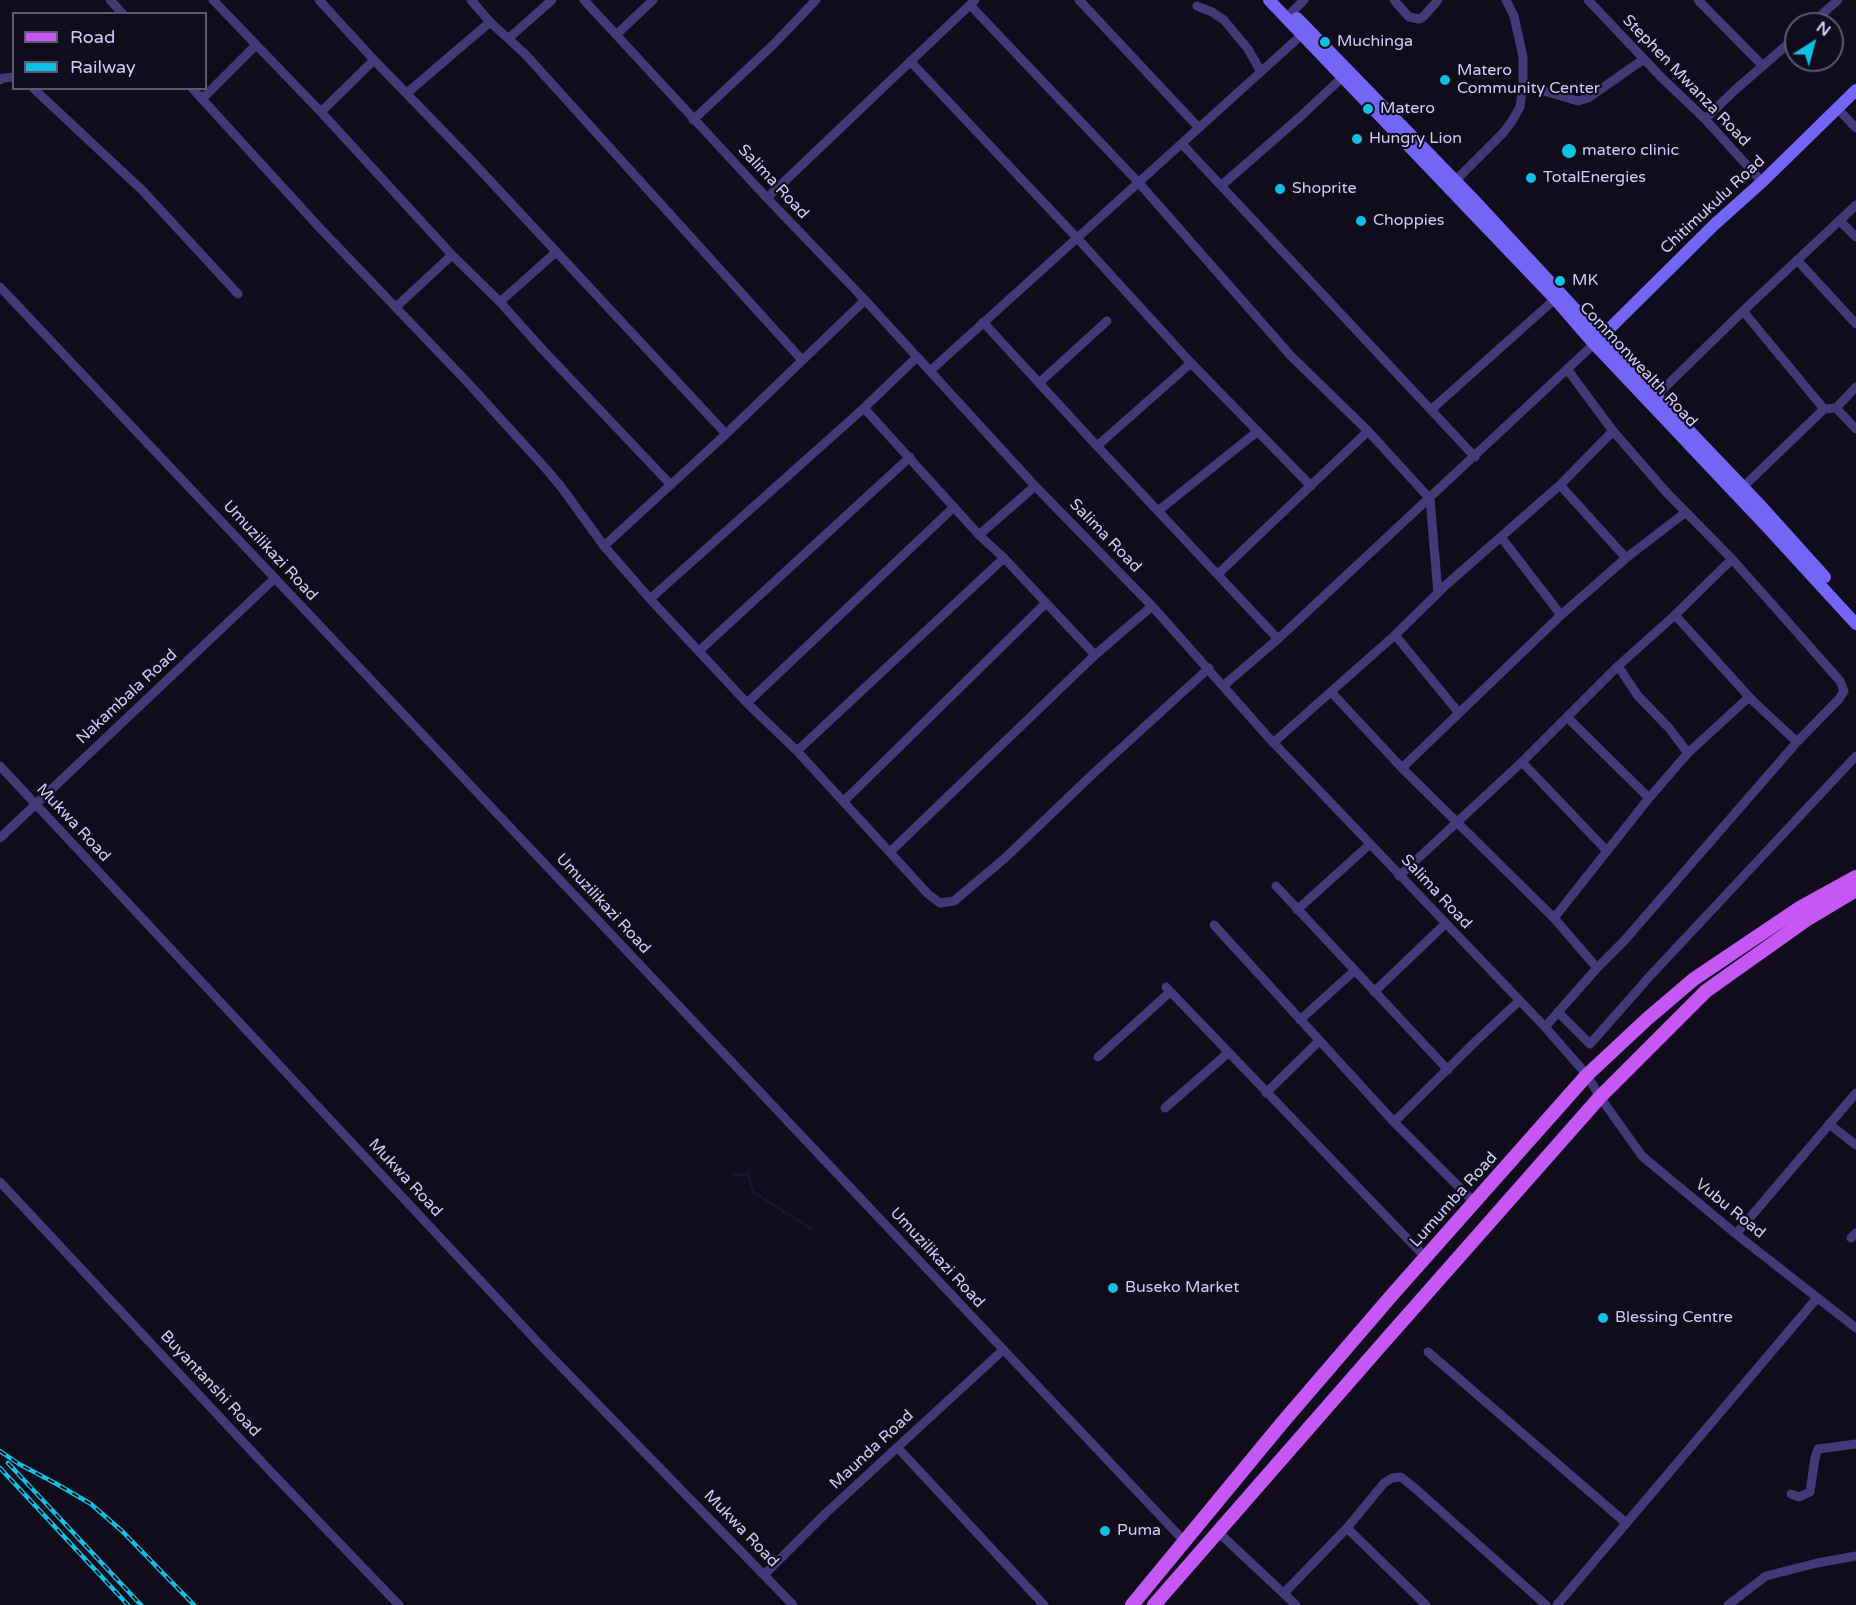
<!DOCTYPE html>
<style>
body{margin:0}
#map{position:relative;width:1856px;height:1605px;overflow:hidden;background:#100c1b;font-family:"Varela Round",sans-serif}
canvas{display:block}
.legend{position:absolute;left:12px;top:12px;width:195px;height:78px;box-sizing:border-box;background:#100c1b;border:2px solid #5e5875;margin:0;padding:8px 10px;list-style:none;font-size:18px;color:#d3c9fc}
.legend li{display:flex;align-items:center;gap:12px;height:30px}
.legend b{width:30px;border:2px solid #5e5875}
.north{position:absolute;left:1784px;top:12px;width:60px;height:60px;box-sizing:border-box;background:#100c1b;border:2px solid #5e5875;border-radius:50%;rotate:36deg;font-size:16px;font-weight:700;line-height:24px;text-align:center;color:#d3c9fc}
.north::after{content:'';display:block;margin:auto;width:21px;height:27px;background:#0dc0e4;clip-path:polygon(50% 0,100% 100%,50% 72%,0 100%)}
</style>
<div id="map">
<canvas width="1856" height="1605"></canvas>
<ul class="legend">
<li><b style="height:8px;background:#c557f5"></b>Road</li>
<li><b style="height:8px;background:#0dc0e4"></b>Railway</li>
</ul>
<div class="north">N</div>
</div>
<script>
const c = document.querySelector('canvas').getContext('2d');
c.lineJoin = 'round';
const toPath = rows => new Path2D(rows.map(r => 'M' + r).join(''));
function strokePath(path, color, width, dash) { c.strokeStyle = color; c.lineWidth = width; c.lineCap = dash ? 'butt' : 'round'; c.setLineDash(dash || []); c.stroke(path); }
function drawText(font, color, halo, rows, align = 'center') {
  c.font = font + ' "Varela Round",sans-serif'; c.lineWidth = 4.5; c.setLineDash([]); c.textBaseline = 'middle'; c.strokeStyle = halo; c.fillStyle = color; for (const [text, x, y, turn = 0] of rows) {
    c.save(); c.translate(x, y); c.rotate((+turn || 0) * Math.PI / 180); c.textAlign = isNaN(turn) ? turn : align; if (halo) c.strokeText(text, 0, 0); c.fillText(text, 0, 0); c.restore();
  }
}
const stream = toPath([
 [749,1170,748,1174,753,1192,813,1230],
 [733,1175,748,1174]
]);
const street = toPath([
 [110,0,123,14],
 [213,0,321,112,452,255,500,302,543,350,671,485],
 [319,0,374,60,468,157,726,434],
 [471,0,490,22,525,54,802,360],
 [584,0,767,198,865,300,1035,486,1152,606,1269,738,1545,1027,1587,1075,1600,1097,1642,1156,1736,1234,1856,1328],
 [1079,0,1199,128],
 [1394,0,1409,17,1419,19,1423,17,1438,0],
 [1588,0,1661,77,1705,119,1762,182],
 [1698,0,1763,66],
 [970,5,1139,183,1291,356,1368,431,1430,499,1438,593],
 [1197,6,1212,12,1224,20,1248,49,1261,72],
 [1291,13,1304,0],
 [1811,24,1838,0],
 [616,35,653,0],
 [509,38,552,0],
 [910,61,1078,239,1191,363,1311,486],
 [0,80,3,78,14,77],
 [1523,85,1578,101,1588,98,1644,59],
 [33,88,143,191,238,294],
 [192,88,318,226,470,385,547,470,562,488,604,546,650,599,747,703,797,751,928,894,940,903,954,901,1005,858,1095,772,1209,668],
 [407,93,490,22],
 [202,99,256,45],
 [1837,108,1856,128],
 [321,112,374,60],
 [1705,119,1735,90,1796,37],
 [693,120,774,44,816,0],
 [1182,144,1475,457],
 [1452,184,1503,133,1512,121,1520,107,1523,85,1523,57,1514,16,1506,0],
 [1222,185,1300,117,1347,73],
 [767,198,975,0],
 [1840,221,1856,237],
 [1797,260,1856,324],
 [0,287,1185,1542],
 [500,302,556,252],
 [396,307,452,255],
 [1743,311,1824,409,1836,408,1856,429],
 [983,322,1097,446,1278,639],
 [930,371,1306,31],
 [1039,383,1107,321],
 [1656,396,1743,311,1856,205],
 [864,408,979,535,1004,558,1095,655],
 [1836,408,1856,387],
 [1432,409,1555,299],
 [1097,446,1191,363],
 [1560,485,1626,558],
 [1743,487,1824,409],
 [1158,511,1258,431],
 [979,535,1035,486],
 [1501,537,1561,615],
 [604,546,726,434,865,300],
 [1218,574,1368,431],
 [650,599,864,408,917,357],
 [1675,615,1752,700,1797,742],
 [1395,635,1459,713],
 [699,651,910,457],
 [1618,666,1638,696,1669,728,1688,753],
 [1223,686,1278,639,1594,344],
 [1331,692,1402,768,1554,918,1597,968],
 [747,703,954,507],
 [1567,717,1649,798],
 [1273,743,1395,635,1446,585,1560,485,1613,431],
 [797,751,1004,558],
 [1522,762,1607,851],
 [0,766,546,1351,793,1605],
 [1402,768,1561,615,1626,558,1686,512],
 [844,801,1046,603],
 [0,838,275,578],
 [890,852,1095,655,1152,606],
 [1399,876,1522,762,1618,666,1675,615,1732,559],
 [1276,886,1448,1070],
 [1297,910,1370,844],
 [1554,918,1649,798,1688,753,1749,697],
 [1214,925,1394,1122,1475,1203],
 [1166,987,1425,1257],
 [1374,992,1445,924],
 [1558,1012,1590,1044,1650,976,1856,756],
 [1300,1020,1354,971],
 [1545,1027,1597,968,1624,941,1797,742,1839,699,1844,691,1840,681,1780,613,1732,559,1667,493,1613,431,1567,369],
 [1098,1057,1170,992],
 [1266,1093,1319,1041],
 [1165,1108,1228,1053],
 [1394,1122,1476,1041,1519,1001],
 [1829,1124,1856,1145],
 [0,1182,272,1473,399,1605],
 [1736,1234,1856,1093],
 [1851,1238,1856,1233],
 [1428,1352,1626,1523],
 [897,1447,1044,1605],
 [1791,1494,1799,1497,1810,1492,1815,1458,1818,1449,1856,1444],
 [1347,1528,1426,1605],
 [1218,1532,1296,1605],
 [765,1574,826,1513,1003,1350],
 [1284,1593,1347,1528,1384,1483,1392,1478,1401,1477,1417,1490,1546,1605],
 [1557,1605,1817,1298],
 [1728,1605,1766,1576,1817,1563,1856,1556]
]);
const secondary = toPath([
 [1269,0,1555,299,1594,344,1766,526,1856,624],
 [1297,18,1476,202,1640,379,1761,506,1825,577],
 [1596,342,1715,224,1762,182,1856,90]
]);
const primary = toPath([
 [1132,1605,1282,1423,1392,1295,1587,1075,1647,1019,1694,979,1798,909,1856,877],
 [1154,1605,1383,1343,1600,1097,1706,991,1806,920,1856,890]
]);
const rail = toPath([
 [0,1451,19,1464,55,1483,91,1504,122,1531,194,1605],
 [8,1463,141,1605],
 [0,1468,128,1605]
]);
const markers = [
 [1325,42,6,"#0dc0e4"],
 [1445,80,6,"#0dc0e4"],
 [1368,109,6,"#0dc0e4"],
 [1357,139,6,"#0dc0e4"],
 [1569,151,8,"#0dc0e4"],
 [1531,178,6,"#0dc0e4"],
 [1280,189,6,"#0dc0e4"],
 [1361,221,6,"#0dc0e4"],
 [1560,281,6,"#0dc0e4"],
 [1113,1288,6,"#0dc0e4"],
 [1603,1318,6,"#0dc0e4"],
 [1105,1531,6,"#0dc0e4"]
];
const poiNames = [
 ["Muchinga",1337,42],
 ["Matero",1457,71],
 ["Community Center",1457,89],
 ["Matero",1380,109],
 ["Hungry Lion",1369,139],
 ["matero clinic",1582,151],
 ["TotalEnergies",1543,178],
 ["Shoprite",1292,189],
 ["Choppies",1373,221],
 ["MK",1572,281],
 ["Buseko Market",1125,1288],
 ["Blessing Centre",1615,1318],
 ["Puma",1117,1531]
];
const streetNames = [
 ["Stephen Mwanza Road",1686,81,46],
 ["Salima Road",773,182,47],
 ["Chitimukulu Road",1713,205,-43],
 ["Commonwealth Road",1638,365,47],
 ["Salima Road",1105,536,46],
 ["Umuzilikazi Road",270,551,47],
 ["Nakambala Road",127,697,-43],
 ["Mukwa Road",73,823,47],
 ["Salima Road",1436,892,47],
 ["Umuzilikazi Road",603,904,47],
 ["Mukwa Road",405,1178,47],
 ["Lumumba Road",1454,1200,-48],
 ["Vubu Road",1730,1209,39],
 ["Umuzilikazi Road",937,1258,47],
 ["Buyantanshi Road",210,1384,47],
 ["Maunda Road",872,1450,-43],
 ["Mukwa Road",741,1529,46]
];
strokePath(stream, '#0d1a39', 2);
strokePath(street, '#403a78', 9);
strokePath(secondary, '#7366f6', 12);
strokePath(primary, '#c557f5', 14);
strokePath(rail, '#0dc0e4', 4.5);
strokePath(rail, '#100c1b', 2, [7]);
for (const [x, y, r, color] of markers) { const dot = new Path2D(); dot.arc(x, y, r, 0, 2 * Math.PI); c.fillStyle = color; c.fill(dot); strokePath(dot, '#100c1b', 2); }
drawText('16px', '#d3c9fc', '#100c1b', poiNames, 'left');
drawText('16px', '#d3c9fc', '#100c1b', streetNames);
</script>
